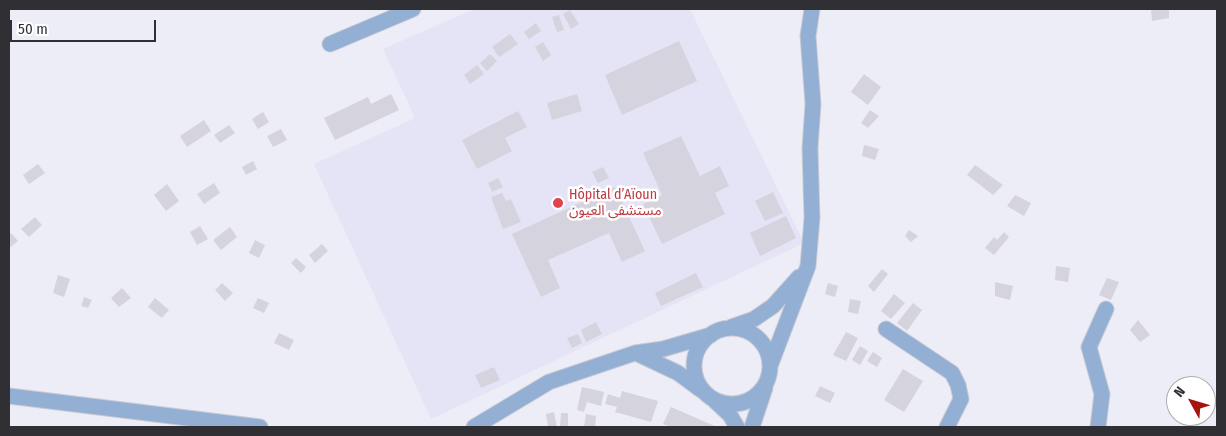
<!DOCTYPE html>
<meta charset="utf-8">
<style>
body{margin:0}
#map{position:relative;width:1226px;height:436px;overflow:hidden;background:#ededf7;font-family:"Fira Sans Condensed",sans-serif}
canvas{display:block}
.frame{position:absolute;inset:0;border:10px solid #303034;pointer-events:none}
.north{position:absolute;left:1166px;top:376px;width:50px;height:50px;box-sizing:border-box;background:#fff;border:1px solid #acacae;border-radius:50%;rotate:309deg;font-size:14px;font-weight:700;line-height:20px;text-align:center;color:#303034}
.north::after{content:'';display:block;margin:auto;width:18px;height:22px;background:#a7130d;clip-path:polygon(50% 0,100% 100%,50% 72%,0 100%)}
.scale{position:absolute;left:10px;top:20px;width:146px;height:22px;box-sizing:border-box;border:2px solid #303034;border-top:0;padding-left:6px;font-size:15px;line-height:18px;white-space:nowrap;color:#303034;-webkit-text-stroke:4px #fff;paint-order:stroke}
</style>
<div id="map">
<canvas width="1226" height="436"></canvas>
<div class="frame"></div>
<div class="north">N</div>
<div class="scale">50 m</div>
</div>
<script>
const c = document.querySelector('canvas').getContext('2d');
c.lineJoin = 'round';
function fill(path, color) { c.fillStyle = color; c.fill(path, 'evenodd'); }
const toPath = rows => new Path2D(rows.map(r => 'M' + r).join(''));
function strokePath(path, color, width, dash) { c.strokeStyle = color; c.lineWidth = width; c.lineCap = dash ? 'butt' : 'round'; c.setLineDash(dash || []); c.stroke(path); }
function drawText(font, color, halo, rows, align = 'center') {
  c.font = font + ' "Fira Sans Condensed","Noto Sans Arabic",sans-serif'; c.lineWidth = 5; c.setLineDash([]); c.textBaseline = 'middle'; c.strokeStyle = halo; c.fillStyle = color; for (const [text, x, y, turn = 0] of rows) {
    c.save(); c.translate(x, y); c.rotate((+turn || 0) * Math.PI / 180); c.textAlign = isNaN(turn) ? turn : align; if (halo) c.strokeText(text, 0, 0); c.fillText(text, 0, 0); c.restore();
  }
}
const built = toPath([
 [474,9,690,9,804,243,431,419,314,164,415,118,383,49]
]);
const building = toPath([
 [1151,9,1169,9,1169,18,1152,21],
 [570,10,579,24,571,29,563,14],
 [559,15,564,30,557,32,552,17],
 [536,23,541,31,529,39,524,32],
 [510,34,518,44,499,57,492,47],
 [679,41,697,81,622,115,605,75],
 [543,42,551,55,543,61,535,47],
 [490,54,497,61,487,71,480,63],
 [477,65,484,74,470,84,464,75],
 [864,74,881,87,868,105,851,92],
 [391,94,399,110,335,140,324,118,368,97,371,104],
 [577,94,582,111,552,120,547,103],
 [870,110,879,116,868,128,861,123],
 [518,111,527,127,505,138,512,151,477,169,462,140],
 [263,112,269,122,258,129,252,119],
 [204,120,211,131,187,147,180,136],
 [229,125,235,133,220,143,214,135],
 [281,129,287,140,273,147,267,136],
 [681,136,700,176,720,166,729,186,715,193,725,214,662,244,643,204,662,195,643,153],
 [864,145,879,149,875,160,862,156],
 [253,161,257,169,246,175,242,167],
 [38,164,45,173,29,184,23,175],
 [975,165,1003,185,993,195,967,175],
 [603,167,609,178,598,183,592,172],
 [498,178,503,187,492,192,488,183],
 [214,183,220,193,204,204,197,194],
 [167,184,179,201,166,211,154,195],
 [615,187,645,251,622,262,609,233,548,260,560,288,541,297,512,234],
 [773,192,783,213,765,221,755,201],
 [502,193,506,201,511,199,521,222,503,229,491,197],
 [1015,195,1031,203,1024,216,1007,206],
 [786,216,796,238,760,256,750,233],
 [35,217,42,225,29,237,21,229],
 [200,226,208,239,197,245,190,232],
 [230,227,237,237,221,250,213,240],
 [909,230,918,236,911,242,905,236],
 [1004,232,1009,237,994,255,985,248,994,237,997,240],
 [11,233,18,241,9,248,9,235],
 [255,240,265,245,259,258,249,253],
 [322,244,328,251,315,263,309,255],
 [296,258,306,267,301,273,291,263],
 [1056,266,1070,268,1068,282,1055,280],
 [882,269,888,274,874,292,868,286],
 [696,273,703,287,661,306,655,293],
 [58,275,70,279,64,297,53,293],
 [1107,278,1119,282,1111,300,1099,295],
 [995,282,1013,286,1010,300,995,296],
 [222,283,233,293,225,301,215,290],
 [828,283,838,286,835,297,825,294],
 [122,288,131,298,119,307,111,298],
 [894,294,905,303,891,319,881,311],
 [84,297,92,300,88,308,81,306],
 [155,298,169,310,162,318,148,307],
 [258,298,269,303,264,313,253,308],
 [850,299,861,301,858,314,848,312],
 [913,303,922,310,907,331,897,323],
 [1138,320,1150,335,1140,342,1130,330],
 [596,322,602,334,586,342,581,330],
 [846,332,858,338,846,361,833,355],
 [279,333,294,340,289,350,274,343],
 [578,334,582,343,572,348,567,338],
 [860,346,868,351,860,365,852,360],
 [873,352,882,358,877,367,867,361],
 [494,367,500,380,481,388,475,375],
 [903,369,923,381,904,412,884,400],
 [820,386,835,393,830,403,815,396],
 [582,387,604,392,601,406,587,402,584,412,577,410],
 [622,391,658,401,651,422,615,412,617,407,605,404,608,394,620,398],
 [671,407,717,427,671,427,663,424],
 [554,412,557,427,548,427,546,414],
 [561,413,568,413,568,427,560,427],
 [586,414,596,416,595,427,584,427]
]);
const minor = toPath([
 [330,44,413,9],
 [731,327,754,319,773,306,799,277],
 '694 366a38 38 0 1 1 76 0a38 38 0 1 1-76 0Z',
 [886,329,952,373,958,385,961,399,947,427],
 [636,353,678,373,701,390],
 [770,366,808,266,812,218,810,148,813,104,808,36,812,9],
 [9,396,260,427],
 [715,401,730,415,737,427],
 [474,427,549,382,635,353,663,349,711,335],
 [752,427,765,388],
 [1098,427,1102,394,1089,347,1106,309]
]);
const markers = [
 [558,203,6,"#e0444e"]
];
const healthNames = [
 ["Hôpital d’Aïoun",569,195],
 ["مستشفى العيون",569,211]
];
fill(built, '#e4e4f6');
fill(building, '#d4d3de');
strokePath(minor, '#cbcbd4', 17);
strokePath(minor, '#93afd4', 15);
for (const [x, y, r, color] of markers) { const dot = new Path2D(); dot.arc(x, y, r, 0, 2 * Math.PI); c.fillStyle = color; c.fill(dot); strokePath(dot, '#fff', 2); }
drawText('14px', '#be3a42', '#fff', healthNames, 'left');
</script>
